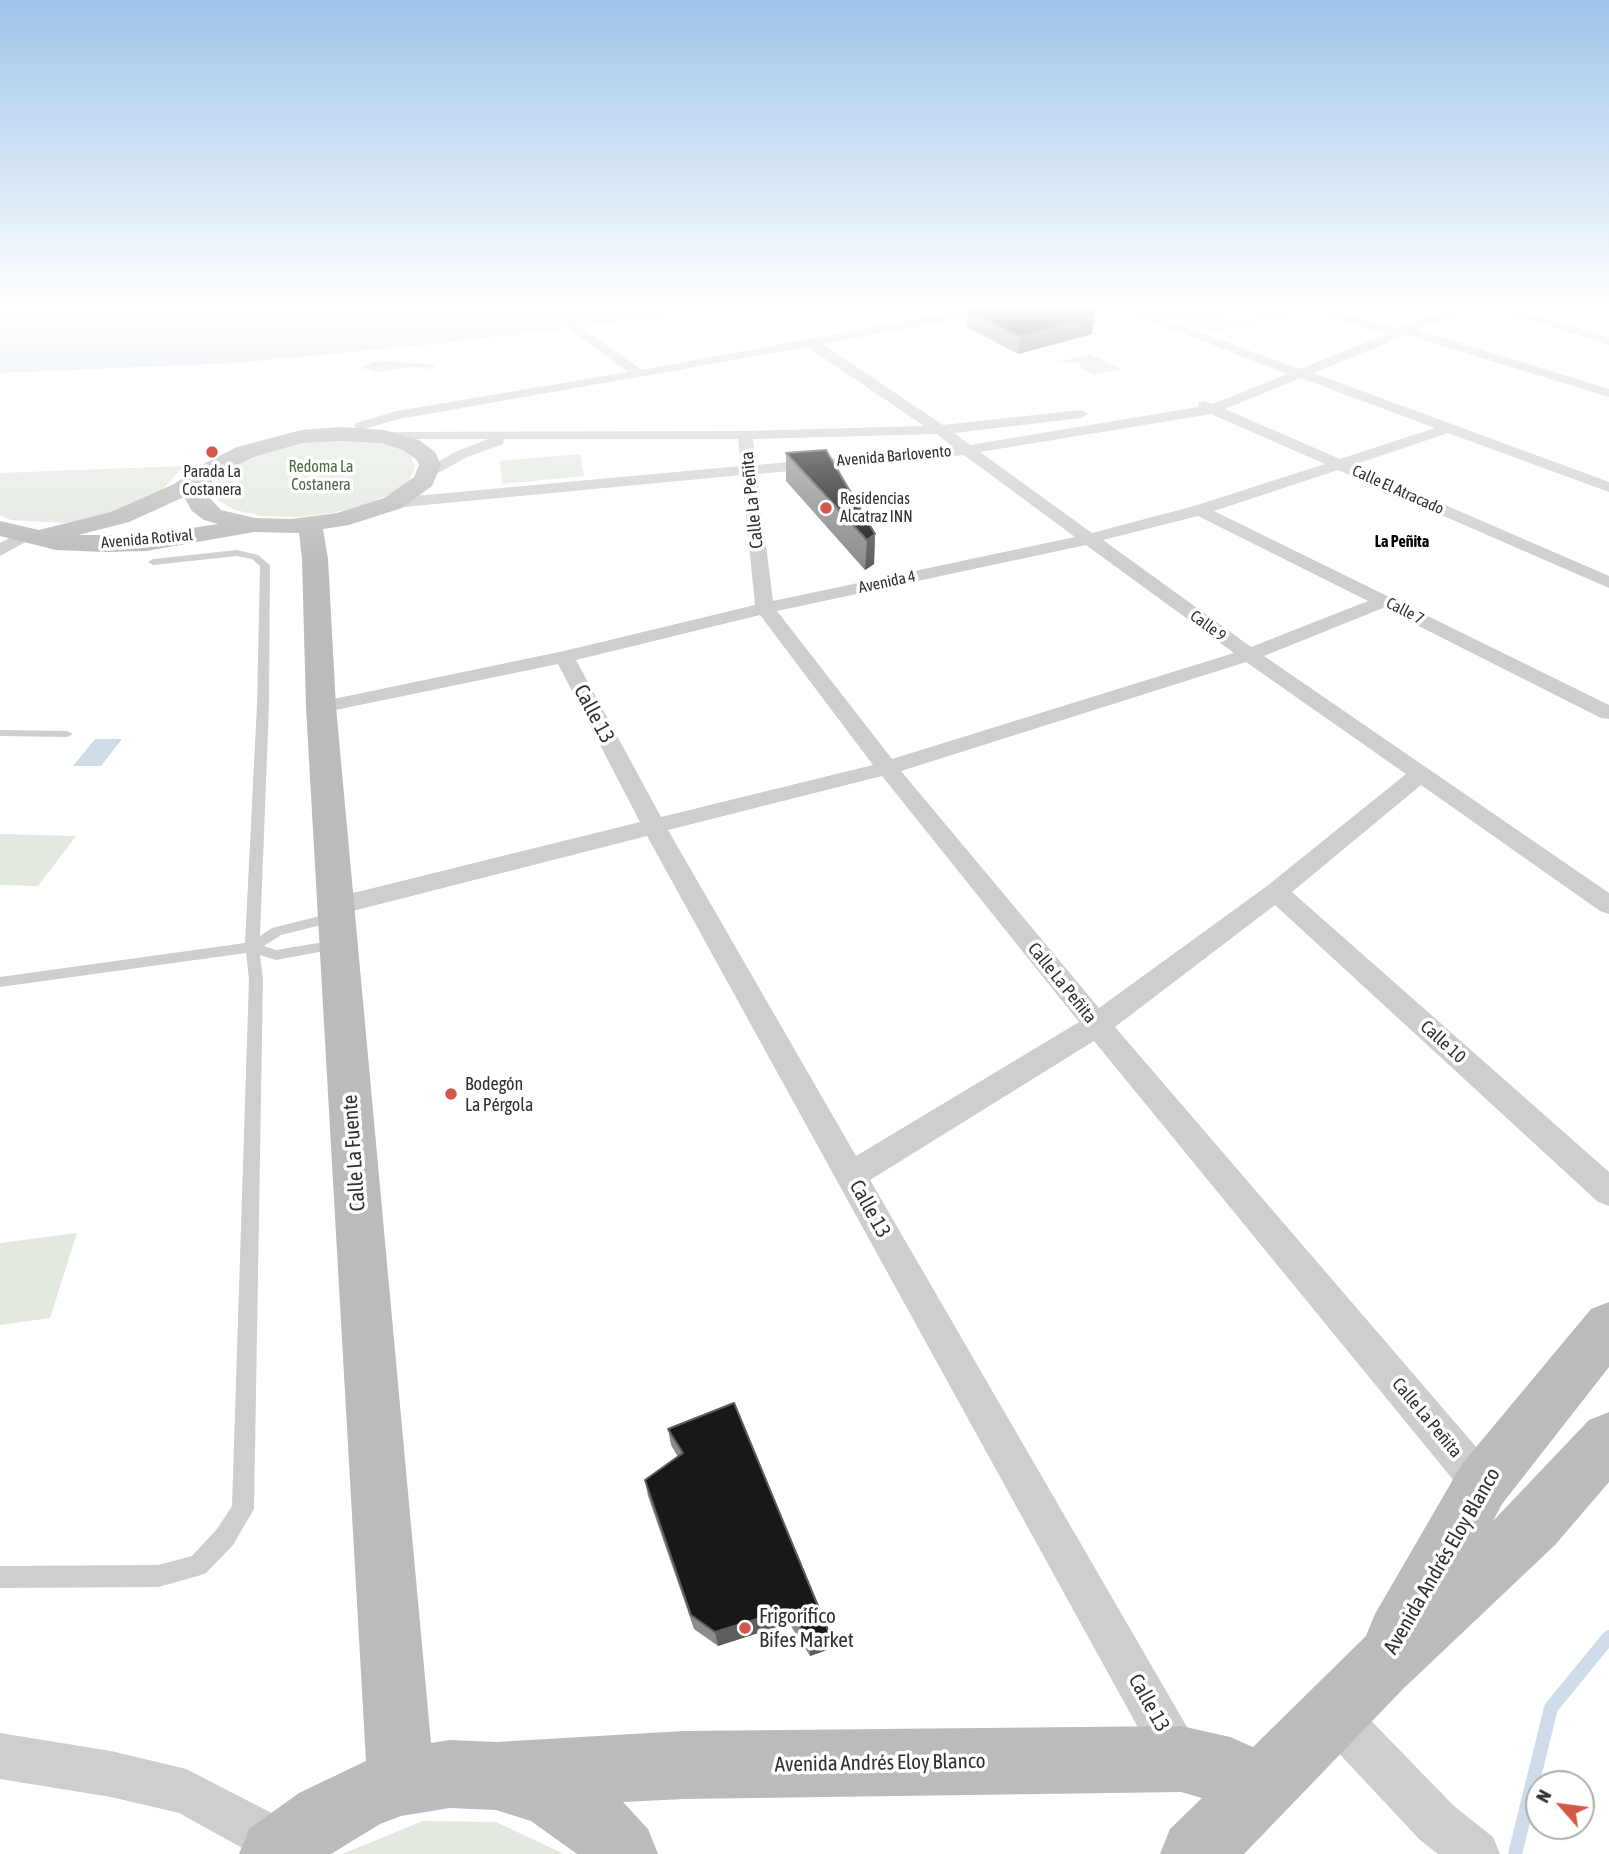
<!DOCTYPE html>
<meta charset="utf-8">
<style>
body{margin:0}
#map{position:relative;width:1609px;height:1854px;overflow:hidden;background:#fff;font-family:"Asap Condensed",sans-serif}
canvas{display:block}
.north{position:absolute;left:1525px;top:1770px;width:70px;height:70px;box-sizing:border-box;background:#fff;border:2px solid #adadad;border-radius:50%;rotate:298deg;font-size:19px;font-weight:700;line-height:28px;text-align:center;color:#313131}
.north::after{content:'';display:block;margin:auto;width:24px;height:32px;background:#d45848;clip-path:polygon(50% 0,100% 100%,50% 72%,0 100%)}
</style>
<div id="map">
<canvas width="1609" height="1854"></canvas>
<div class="north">N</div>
</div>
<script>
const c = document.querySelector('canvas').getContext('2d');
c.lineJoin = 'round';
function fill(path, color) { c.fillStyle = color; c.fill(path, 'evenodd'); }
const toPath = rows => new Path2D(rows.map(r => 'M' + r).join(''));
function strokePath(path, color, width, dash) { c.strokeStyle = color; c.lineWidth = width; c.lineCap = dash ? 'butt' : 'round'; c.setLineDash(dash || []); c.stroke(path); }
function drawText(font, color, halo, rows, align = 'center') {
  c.font = font + ' "Asap Condensed",sans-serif'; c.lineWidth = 7; c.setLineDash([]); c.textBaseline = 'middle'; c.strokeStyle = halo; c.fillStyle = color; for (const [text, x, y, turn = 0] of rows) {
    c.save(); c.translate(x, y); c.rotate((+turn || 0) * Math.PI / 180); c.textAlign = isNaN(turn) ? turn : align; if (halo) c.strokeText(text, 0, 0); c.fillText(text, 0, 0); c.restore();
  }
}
const green = toPath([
 [1138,308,1200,308,1238,322,1265,317,1243,308,1300,308,1312,312,1211,333],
 [320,439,377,440,398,446,411,456,415,467,409,480,392,493,365,505,332,513,296,517,262,516,235,510,218,500,213,488,220,474,261,451],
 [580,454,584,476,502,484,500,461],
 [184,466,161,491,115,514,63,523,11,520,0,515,0,473],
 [0,834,76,836,38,886,0,885],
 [77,1233,50,1318,0,1325,0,1243],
 [423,1821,496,1822,564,1854,342,1854]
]);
const water = toPath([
 [0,308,735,308,444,343,236,363,0,373],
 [1089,354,1121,369,1094,375,1080,367,1081,363,1058,362],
 [388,361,432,364,436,366,428,369,414,367,375,372,363,368,373,362],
 [95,739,122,739,101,766,73,766]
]);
const stream = toPath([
 [1515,1854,1551,1708,1609,1637]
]);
const lane = toPath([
 [237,550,258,555,270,565,269,705,260,936,272,928,336,912,343,917,341,920,281,935,264,946,276,950,336,940,343,945,341,948,276,960,260,955,263,979,254,1509,233,1545,206,1573,198,1576,158,1587,0,1588,0,1566,158,1565,192,1556,217,1529,232,1506,249,979,246,953,0,987,0,977,245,943,257,705,260,566,252,559,237,556,153,565,148,562,153,559,237,550],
 [0,730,67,731,73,734,67,737,0,736,0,730]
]);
const street = toPath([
 [977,308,1001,308,995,312,822,344,943,425,1081,410,1088,414,1081,418,954,433,970,445,1198,407,1199,402,1204,401,1213,404,1288,374,1116,308,1132,308,1300,369,1387,334,1311,311,1309,308,1327,308,1398,329,1453,308,1469,308,1418,330,1609,389,1609,397,1407,335,1313,373,1609,482,1609,492,1448,433,1353,465,1609,576,1609,588,1338,470,1214,511,1609,705,1609,719,1601,718,1383,608,1264,656,1609,893,1609,914,1600,911,1421,785,1292,892,1609,1172,1609,1206,1598,1202,1275,905,1115,1027,1496,1470,1502,1484,1496,1498,1482,1504,1468,1498,1094,1041,870,1180,1194,1739,1201,1755,1194,1771,1178,1778,1162,1771,647,836,337,915,328,912,324,906,328,900,337,897,640,822,558,664,321,713,314,711,310,707,314,703,564,651,755,605,742,475,393,508,385,503,393,498,741,466,738,439,504,439,503,444,467,457,429,478,421,473,423,470,457,451,488,439,367,439,360,435,362,432,745,431,924,426,808,347,399,419,361,430,356,429,354,426,356,423,397,411,628,372,572,331,572,325,576,324,642,370,977,308],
 [1301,378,1435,428,1340,459,1225,409,1301,378],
 [1211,414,1325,464,1194,506,1092,533,980,452,1211,414],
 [937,434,953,447,756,465,753,439,937,434],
 [964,455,1075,537,773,601,757,474,964,455],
 [1198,516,1368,601,1251,647,1103,540,1198,516],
 [1086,545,1234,653,892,759,777,611,1086,545],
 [760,615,873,765,661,817,576,660,760,615],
 [1246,662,1406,774,1267,886,1099,1008,901,771,1246,662],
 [882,776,1079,1022,856,1156,668,830,882,776],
 [1492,308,1510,308,1609,337,1609,345,1492,308],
 [25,530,34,535,31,539,0,556,0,543,25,530],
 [1333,1692,1349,1698,1454,1806,1493,1837,1500,1854,1438,1854,1420,1840,1317,1730,1311,1714,1317,1698,1333,1692],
 [0,1733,111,1751,186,1769,299,1827,306,1844,302,1854,253,1854,179,1813,111,1797,0,1779,0,1733]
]);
const secondary = toPath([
 [341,427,384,430,419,440,435,452,441,465,432,486,402,508,349,525,323,529,328,559,336,707,431,1743,450,1740,496,1742,684,1731,1181,1726,1230,1737,1253,1747,1366,1636,1375,1614,1462,1464,1591,1309,1609,1302,1609,1367,1502,1504,1493,1521,1589,1420,1609,1412,1609,1482,1555,1545,1403,1689,1244,1854,1160,1854,1170,1829,1202,1798,1181,1792,684,1799,623,1802,648,1829,658,1854,577,1854,531,1821,496,1810,450,1808,401,1816,380,1824,331,1854,239,1854,249,1829,299,1793,366,1761,306,707,302,559,299,533,254,532,146,551,105,552,56,550,0,536,0,521,39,530,111,512,174,484,207,462,237,447,301,430,341,427],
 [341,441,382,443,403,450,417,460,419,465,414,477,384,498,337,513,291,519,255,518,221,510,208,496,213,478,253,457,302,443,341,441],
 [184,497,192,511,204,520,218,524,146,535,78,535,129,522,184,497]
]);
const wall = toPath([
 [968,311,1094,317,1092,334,1018,354,967,327],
 [786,453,875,534,874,564,865,570,786,481],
 [668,1429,830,1635,830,1649,810,1656,789,1623,718,1646,694,1629,648,1496,645,1480,678,1457,671,1445]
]);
const shadedWall = toPath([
 [1094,317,1092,334,1018,354,1020,337],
 [875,534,874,564,865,570,867,540],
 [789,1609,789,1623,718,1646,715,1632],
 [830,1635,830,1649,810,1656,810,1643]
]);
const building = toPath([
 [1093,309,1094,317,1020,337,968,311,1093,309],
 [826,450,875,534,867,540,786,453,826,450],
 [734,1403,830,1635,810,1643,789,1609,715,1632,691,1615,645,1480,683,1453,668,1429,734,1403]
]);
const markers = [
 [212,452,7,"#d45848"],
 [826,508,7,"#d45848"],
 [451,1094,7,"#d45848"],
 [745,1628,7,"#d45848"]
];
const farStreetnames = [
 ["Avenida Barlovento",894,456,-5],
 ["Calle El Atracado",1398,490,24],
 ["Avenida Rotival",147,539,-5],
 ["Avenida 4",887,582,-12],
 ["Calle 7",1405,611,27],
 ["Calle 9",1208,626,36]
];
const farParknames = [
 ["Redoma La",321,467],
 ["Costanera",321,485]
];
const farPoinames = [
 ["Parada La",212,472],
 ["Costanera",212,490],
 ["Residencias",840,499,"left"],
 ["Alcatraz INN",840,517,"left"]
];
const farNeighbourhoodnames = [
 ["La Peñita",1402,542]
];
const streetNames = [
 ["Calle La Peñita",752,500,-96],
 ["Calle La Peñita",1062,983,51],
 ["Calle 10",1443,1042,42],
 ["Calle La Peñita",1427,1418,50]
];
const poiNames = [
 ["Bodegón",465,1084],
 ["La Pérgola",465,1105]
];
const nearStreetnames = [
 ["Calle 13",594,714,62],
 ["Calle La Fuente",354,1153,-94],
 ["Calle 13",870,1209,61],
 ["Avenida Andrés Eloy Blanco",1442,1561,-60],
 ["Calle 13",1149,1703,61],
 ["Avenida Andrés Eloy Blanco",880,1763,-1]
];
const nearPoinames = [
 ["Frigorífico",759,1616],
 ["Bifes Market",759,1640]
];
fill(green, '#e2e9de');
fill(water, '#d0dbea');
strokePath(stream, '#d0dbea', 14);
fill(lane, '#cecece');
fill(street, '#cecece');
fill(secondary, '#bbb');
fill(wall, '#8c8c8c');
fill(shadedWall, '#5d5d5d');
fill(building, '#181818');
strokePath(building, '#5d5d5d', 2);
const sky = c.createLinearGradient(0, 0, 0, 567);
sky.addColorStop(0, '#9ec4e9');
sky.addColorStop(0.54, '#fff');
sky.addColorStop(1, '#ffffff00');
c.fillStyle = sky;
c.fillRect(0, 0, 1609, 567);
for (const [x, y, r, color] of markers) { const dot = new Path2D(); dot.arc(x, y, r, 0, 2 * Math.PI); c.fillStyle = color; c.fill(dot); strokePath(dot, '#fff', 2.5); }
drawText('16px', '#313131', '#fff', farStreetnames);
drawText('16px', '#4e6943', '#fff', farParknames);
drawText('16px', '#313131', '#fff', farPoinames);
drawText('bold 16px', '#000', '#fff', farNeighbourhoodnames);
drawText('18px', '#313131', '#fff', streetNames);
drawText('18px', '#313131', '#fff', poiNames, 'left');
drawText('21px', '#313131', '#fff', nearStreetnames);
drawText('21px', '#313131', '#fff', nearPoinames, 'left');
</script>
